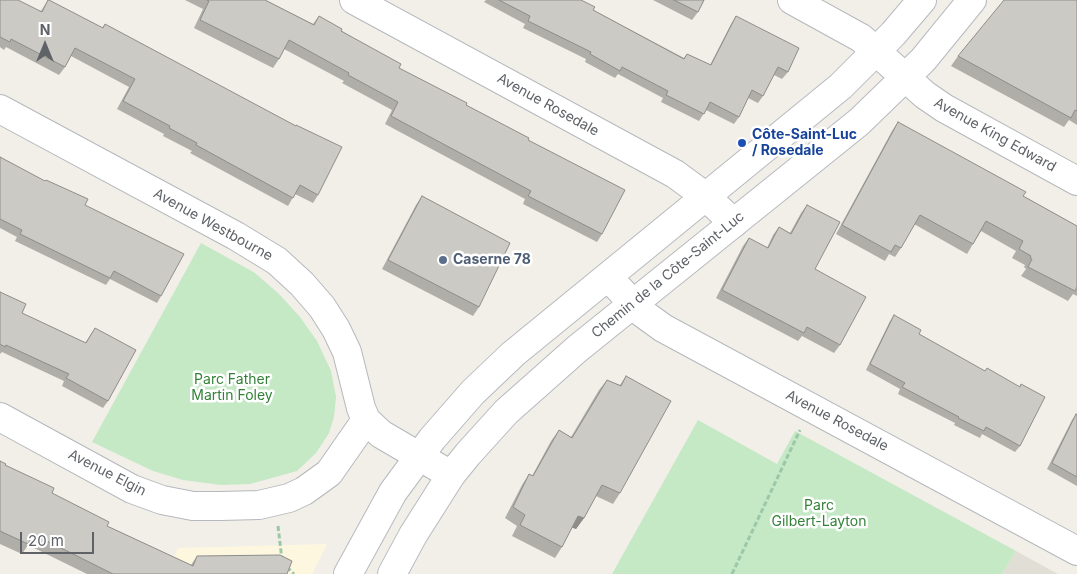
<!DOCTYPE html>
<meta charset="utf-8">
<style>
body{margin:0}
#map{position:relative;width:1077px;height:574px;overflow:hidden;background:#f1efe8;font-family:Inter,sans-serif}
canvas{display:block}
.north{position:absolute;left:20px;top:20px;width:50px;height:50px;-webkit-text-stroke:4px #fff;paint-order:stroke;rotate:0deg;font-size:14px;font-weight:700;line-height:20px;text-align:center;color:#5f6368}
.north::after{content:'';display:block;margin:auto;width:18px;height:22px;background:#5f6368;clip-path:polygon(50% 0,100% 100%,50% 72%,0 100%)}
.scale{position:absolute;left:20px;top:532px;width:74px;height:22px;box-sizing:border-box;border:2px solid #5f6368;border-top:0;padding-left:6px;font-size:15px;line-height:18px;white-space:nowrap;color:#5f6368;-webkit-text-stroke:4px #fff;paint-order:stroke}
</style>
<div id="map">
<canvas width="1077" height="574"></canvas>
<div class="north">N</div>
<div class="scale">20 m</div>
</div>
<script>
const c = document.querySelector('canvas').getContext('2d');
c.lineJoin = 'round';
function fill(path, color) { c.fillStyle = color; c.fill(path, 'evenodd'); }
const toPath = rows => new Path2D(rows.map(r => 'M' + r).join(''));
function strokePath(path, color, width, dash) { c.strokeStyle = color; c.lineWidth = width; c.lineCap = dash ? 'butt' : 'round'; c.setLineDash(dash || []); c.stroke(path); }
function drawText(font, color, halo, rows, align = 'center') {
  c.font = font + ' Inter,sans-serif'; c.lineWidth = 5; c.setLineDash([]); c.textBaseline = 'middle'; c.strokeStyle = halo; c.fillStyle = color; for (const [text, x, y, turn = 0] of rows) {
    c.save(); c.translate(x, y); c.rotate((+turn || 0) * Math.PI / 180); c.textAlign = isNaN(turn) ? turn : align; if (halo) c.strokeText(text, 0, 0); c.fillText(text, 0, 0); c.restore();
  }
}
const commercial = toPath([
 [327,544,312,574,166,574,178,548]
]);
const education = toPath([
 [1016,551,1058,574,1002,574]
]);
const green = toPath([
 [201,243,255,273,279,294,300,317,317,341,331,371,336,397,334,417,329,433,316,453,297,471,250,484,221,485,183,480,153,471,92,442],
 [698,420,777,464,795,431,1016,551,1002,574,612,574]
]);
const path = toPath([
 [278,526,282,560],
 [287,567,294,574],
 [732,574,800,430]
]);
const street = toPath([
 [354,0,675,174,705,196,734,223],
 [792,0,861,38,925,95,944,108,1077,181],
 [0,109,236,236,277,261,302,284,322,307,336,329,347,352,361,408,366,420,381,434,451,475],
 [608,277,641,312,663,328,1077,551],
 [0,417,132,489,162,500,193,506,220,506,259,505,289,498,304,491,329,473,366,420]
]);
const secondary = toPath([
 [348,574,393,492,432,439,473,392,513,354,841,86,893,34,922,0],
 [392,574,413,535,451,475,468,454,506,412,577,349,859,122,923,60,972,0]
]);
const wall = toPath([
 [0,0,41,11,48,0,102,28,105,24,318,195,313,203,295,194,288,206,190,153,192,151,163,136,164,134,117,109,129,87,71,56,65,67,59,75,6,47,4,50,0,47],
 [185,0,265,0,313,24,319,16,399,68,466,105,528,140,602,234,597,242,523,204,525,199,385,124,392,110,342,83,344,81,284,49,279,59,273,68,194,28,203,9],
 [486,0,581,0,593,10,684,58,687,54,710,65,731,24,736,16,788,72,782,79,774,75,763,96,758,103,748,98,739,117,734,124,706,110,699,121,661,102,663,98,618,74,615,78,585,62,586,59,523,28,525,24,484,2],
 [653,0,704,0,698,12,692,20],
 [1077,0,1077,125,1069,120,1064,127,951,66,958,56],
 [898,122,1023,196,1077,226,1077,296,1073,294,1068,301,1021,276,1026,269,1024,267,1025,265,1012,258,1016,251,981,231,973,244,967,254,914,224,901,248,895,257,889,254,885,261,836,234,892,131],
 [0,157,85,205,161,296,157,303,110,279,106,285,15,241,17,237,0,228],
 [422,196,479,307,473,316,382,269,416,205],
 [807,205,815,269,840,345,834,353,802,336,798,341,716,298,743,246,749,238,767,248,773,235,779,227,790,233,801,213],
 [0,292,22,313,85,343,95,328,108,401,103,408,62,386,64,381,2,352,0,354],
 [894,315,919,334,1020,446,1015,452,982,434,980,438,954,425,955,423,898,394,900,389,866,370,890,321],
 [626,376,620,493,613,504,596,496,584,518,576,529,572,527,562,547,555,558,512,536,517,526,505,518,522,485,529,474,532,476,551,441,559,430,571,437,599,390,607,380,620,385],
 [1076,414,1077,415,1077,486,1047,469,1072,420],
 [0,461,5,465,107,526,191,565,197,556,287,574,87,574,28,545,22,554,0,544]
]);
const shadedWall = toPath([
 [578,516,584,518,576,529,570,527]
]);
const building = toPath([
 [0,0,18,0,42,12,48,0,49,0,103,28,105,24,296,126,296,125,342,147,318,195,300,185,293,198,196,145,197,143,169,128,170,126,123,101,135,79,75,48,65,67,11,39,10,42,0,37,0,0],
 [207,0,265,0,314,25,319,16,342,29,341,31,401,64,399,68,467,103,466,105,529,138,528,140,625,190,602,234,528,196,531,191,391,116,398,102,348,75,349,73,289,40,279,59,200,20,209,1,207,0],
 [499,0,581,0,595,7,593,10,684,59,687,54,711,65,736,16,799,48,788,72,778,67,763,96,752,90,739,117,710,102,704,114,666,95,668,91,622,67,620,71,590,54,591,52,528,21,530,16,499,0],
 [674,0,704,0,698,12,674,0],
 [1004,0,1077,0,1077,111,1075,110,1071,118,958,56,1004,0],
 [898,122,1026,192,1023,196,1077,226,1077,287,1075,291,1028,267,1032,259,1030,258,1031,256,1019,249,1023,241,986,221,973,244,920,215,901,248,895,245,891,252,842,225,898,122],
 [0,157,45,181,46,180,88,199,85,205,184,254,161,296,114,271,110,278,20,234,22,230,0,219,0,157],
 [422,196,510,243,479,307,388,260,422,196],
 [807,205,840,222,815,269,866,297,840,345,807,327,804,333,722,290,749,238,768,248,779,227,791,234,807,205],
 [0,292,26,304,22,313,86,343,95,328,136,350,108,401,66,378,69,374,6,345,5,347,0,344,0,292],
 [894,315,921,330,919,334,969,362,985,371,987,368,1020,387,1021,384,1045,397,1020,446,986,427,984,431,958,418,959,417,902,387,905,383,870,364,894,315],
 [626,376,671,401,620,493,602,485,584,518,578,516,562,547,520,525,525,515,513,507,529,474,533,476,559,430,572,438,607,380,621,386,626,376],
 [1076,414,1077,415,1077,477,1052,463,1076,414],
 [0,461,6,464,5,465,54,488,52,493,109,522,107,526,193,566,197,556,280,555,292,561,287,574,113,574,33,534,28,544,0,531,0,461]
]);
const markers = [
 [742,143,5,"#1a4fb4"],
 [443,260,5,"#5c6f8a"]
];
const streetNames = [
 ["Avenue Rosedale",548,105,29],
 ["Avenue King Edward",995,135,29],
 ["Avenue Westbourne",213,225,29],
 ["Chemin de la Côte-Saint-Luc",668,275,-39],
 ["Avenue Rosedale",837,421,28],
 ["Avenue Elgin",107,473,27]
];
const transitNames = [
 ["Côte-Saint-Luc",752,135],
 ["/ Rosedale",752,151]
];
const serviceNames = [
 ["Caserne 78",453,260]
];
const parkNames = [
 ["Parc Father",232,380],
 ["Martin Foley",232,396],
 ["Parc",819,506],
 ["Gilbert-Layton",819,522]
];
fill(commercial, '#fef7e0');
fill(education, '#e1ded6');
fill(green, '#c5e8c5');
strokePath(street, '#b5b8bc', 30);
strokePath(secondary, '#b6babf', 30);
strokePath(path, '#9cc7a9', 3, [5, 2.5]);
strokePath(street, '#fff', 28);
strokePath(secondary, '#fff', 28);
fill(wall, '#afaea9');
fill(shadedWall, '#8f8d8a');
fill(building, '#cccac5');
strokePath(building, '#8f8d8a', 1);
for (const [x, y, r, color] of markers) { const dot = new Path2D(); dot.arc(x, y, r, 0, 2 * Math.PI); c.fillStyle = color; c.fill(dot); strokePath(dot, '#fff', 2); }
drawText('14px', '#5f6368', '#fff', streetNames);
drawText('bold 14px', '#164399', '#fff', transitNames, 'left');
drawText('bold 14px', '#4e5e75', '#fff', serviceNames, 'left');
drawText('14px', '#348238', '#fff', parkNames);
</script>
